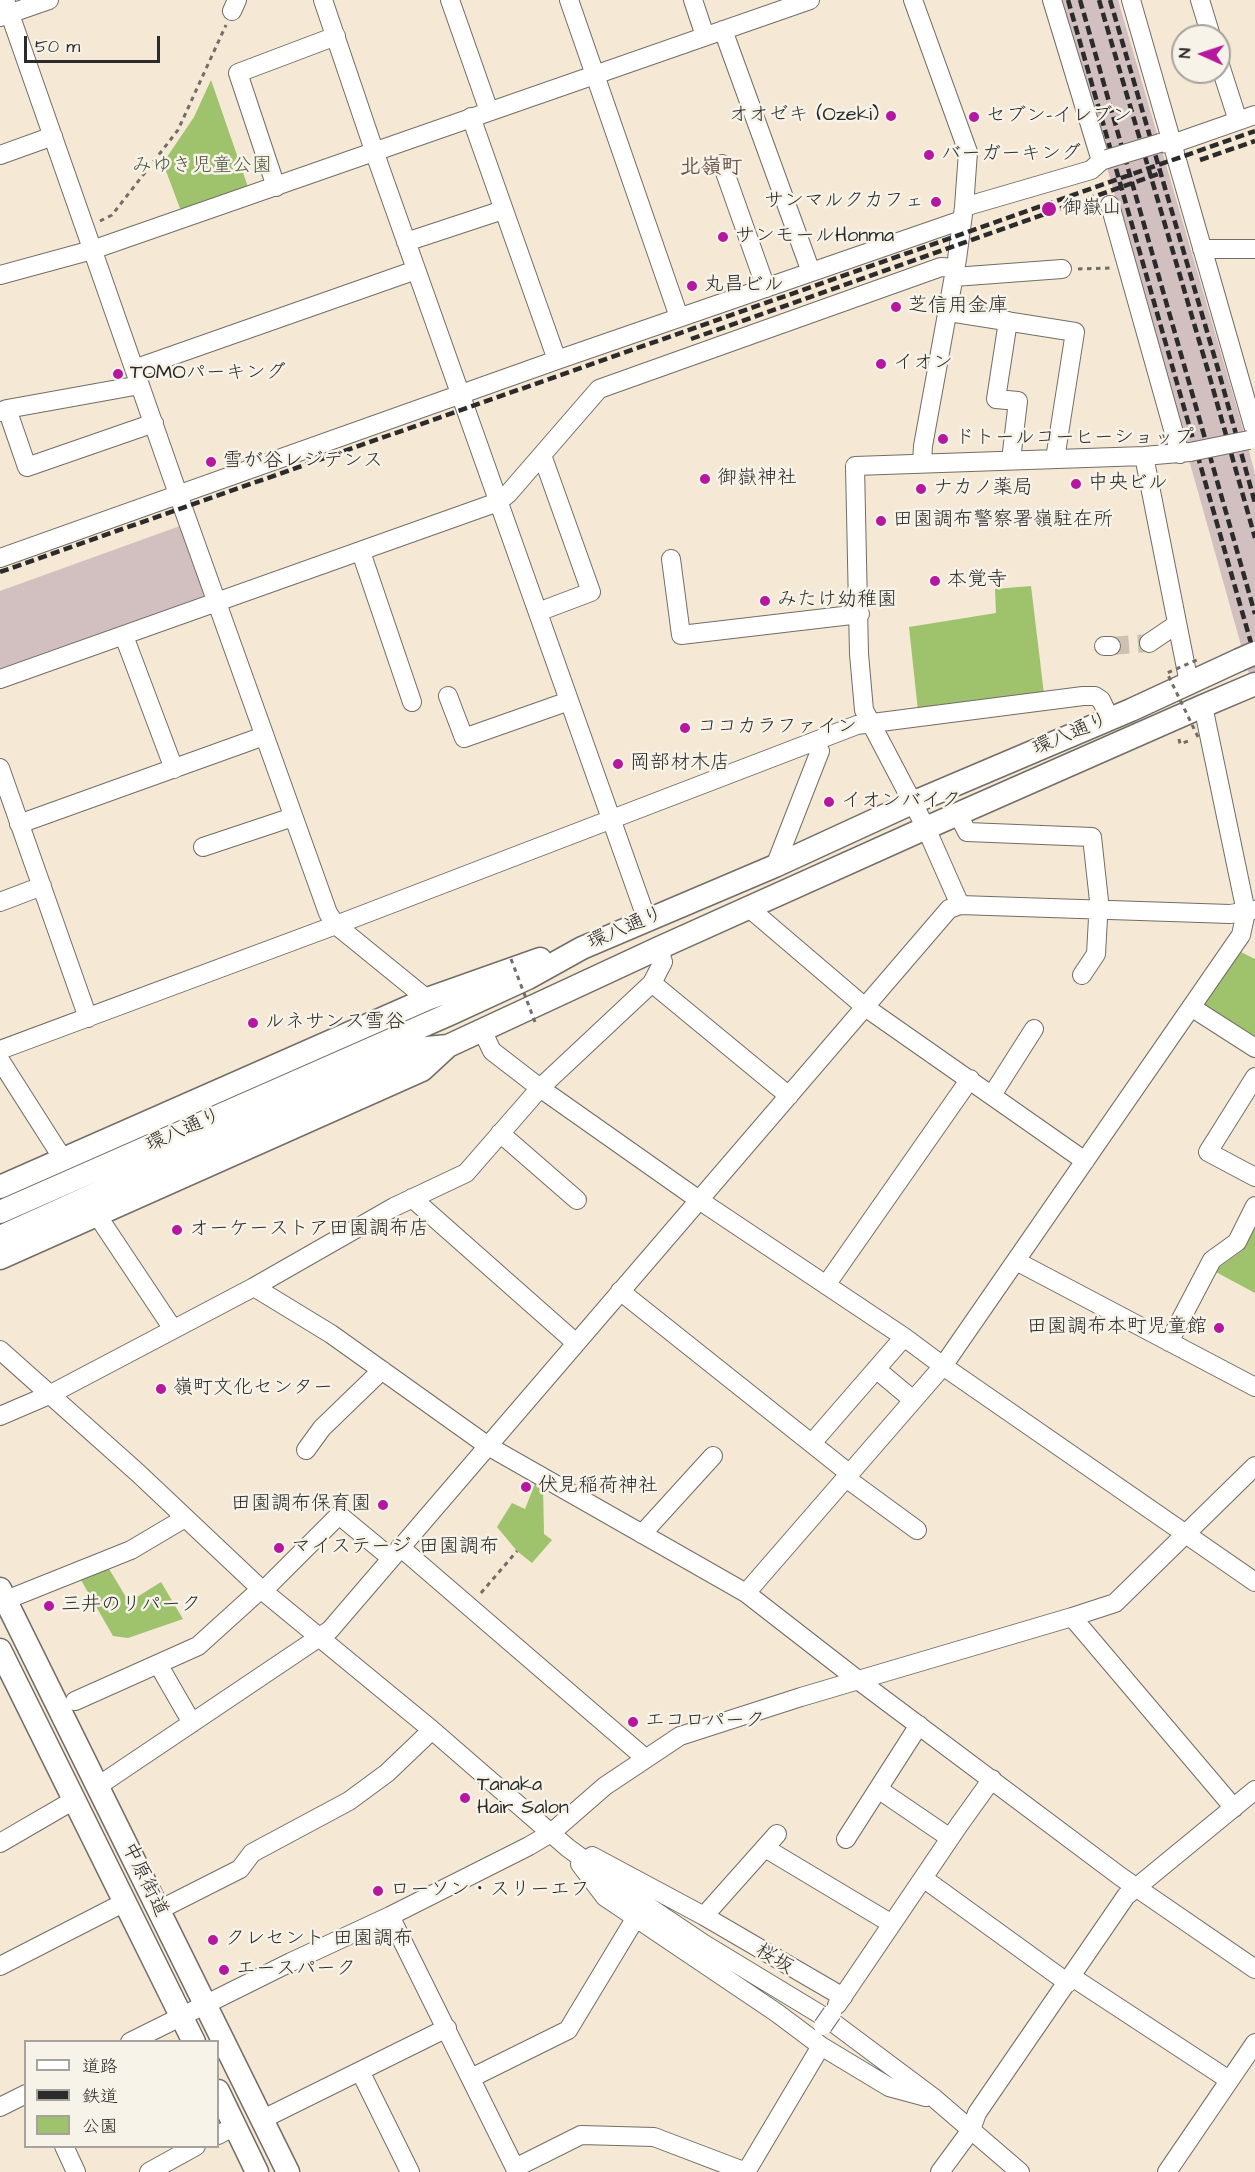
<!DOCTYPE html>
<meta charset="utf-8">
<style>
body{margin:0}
#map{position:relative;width:1255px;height:2172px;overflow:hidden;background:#f5e8d4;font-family:"Architects Daughter","Klee One",sans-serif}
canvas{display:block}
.legend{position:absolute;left:24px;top:2040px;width:195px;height:108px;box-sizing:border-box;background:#f7f3e8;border:2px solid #a5a39c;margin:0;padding:8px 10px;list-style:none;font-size:18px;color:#2b2b2b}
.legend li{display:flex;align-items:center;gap:12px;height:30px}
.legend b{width:30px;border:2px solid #a5a39c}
.north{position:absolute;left:1171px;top:24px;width:60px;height:60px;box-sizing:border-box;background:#f7f3e8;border:2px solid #a5a39c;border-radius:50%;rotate:273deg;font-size:16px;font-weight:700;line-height:24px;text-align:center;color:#2b2b2b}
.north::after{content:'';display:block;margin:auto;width:21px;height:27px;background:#b5179e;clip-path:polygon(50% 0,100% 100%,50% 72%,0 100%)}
.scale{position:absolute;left:24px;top:36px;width:136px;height:27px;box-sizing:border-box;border:3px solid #2b2b2b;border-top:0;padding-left:8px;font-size:18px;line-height:21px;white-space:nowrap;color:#2b2b2b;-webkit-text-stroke:4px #f7f3e8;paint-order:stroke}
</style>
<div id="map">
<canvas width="1255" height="2172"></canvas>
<ul class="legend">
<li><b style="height:8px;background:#fff"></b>道路</li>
<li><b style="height:8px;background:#2b2b2b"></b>鉄道</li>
<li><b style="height:16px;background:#9fc26c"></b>公園</li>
</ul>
<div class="north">N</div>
<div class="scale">50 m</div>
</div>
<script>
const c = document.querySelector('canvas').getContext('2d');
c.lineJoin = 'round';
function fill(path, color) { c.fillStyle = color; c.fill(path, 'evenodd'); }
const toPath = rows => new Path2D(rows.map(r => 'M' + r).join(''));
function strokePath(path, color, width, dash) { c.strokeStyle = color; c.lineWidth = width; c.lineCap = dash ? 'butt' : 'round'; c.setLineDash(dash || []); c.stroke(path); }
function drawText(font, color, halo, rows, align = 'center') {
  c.font = font + ' "Architects Daughter","Klee One",sans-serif'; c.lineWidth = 5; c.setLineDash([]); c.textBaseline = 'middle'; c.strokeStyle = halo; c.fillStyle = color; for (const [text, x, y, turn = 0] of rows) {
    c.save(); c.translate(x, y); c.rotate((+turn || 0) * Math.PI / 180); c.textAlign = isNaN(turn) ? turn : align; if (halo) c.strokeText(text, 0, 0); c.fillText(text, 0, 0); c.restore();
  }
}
const industrial = toPath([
 [1060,0,1118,0,1244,432,1255,474,1255,695],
 [180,526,206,598,0,670,0,591]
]);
const green = toPath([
 [211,80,248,187,181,211,163,163,194,117],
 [1031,586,1044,694,918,711,909,627,996,613,995,589],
 [1241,952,1255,959,1255,1036,1204,1005],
 [1255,1225,1255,1293,1214,1271,1243,1250],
 [536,1481,543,1486,544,1534,552,1540,532,1563,517,1551,497,1527,512,1503,525,1509],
 [109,1569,129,1602,161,1582,183,1619,128,1638,113,1636,81,1580]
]);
const minorTunnel = toPath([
 [1111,646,1149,643]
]);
const path = toPath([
 [100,221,112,215,178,130,226,25],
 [1078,269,1111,268],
 [1179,739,1180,744,1191,740],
 [481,1593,517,1551]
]);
const minor = toPath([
 [5,0,178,494,328,913,336,925,427,999],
 [323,0,379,165,647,920],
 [450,0,489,111],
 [569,0,679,317],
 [693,0,705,36],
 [913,0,968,152,964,207,957,259,923,446,922,463],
 [1052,0,1101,161],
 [1131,0,1255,432],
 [1200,0,1211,36],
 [232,11,237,0],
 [0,17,49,0],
 [723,30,811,272],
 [1219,62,1238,121],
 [471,117,557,360],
 [1160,143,1172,144,1255,115],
 [0,155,53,136],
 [722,164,766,288],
 [276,187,238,73,336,36],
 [1110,205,1180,454],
 [964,207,1091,170,1101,161,1107,159],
 [406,242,503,210],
 [1202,249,1255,249],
 [0,275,92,250,810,0],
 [954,277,1062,269],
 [949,312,1075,332,1055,459],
 [1008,321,996,399,1018,401,1011,460],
 [134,369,416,270],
 [7,409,27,467,154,423],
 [0,412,7,409,140,385],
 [1144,456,1189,683],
 [361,552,412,702],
 [0,558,557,360,962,220],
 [671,559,681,635,860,614],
 [538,612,591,592,542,455],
 [124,636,174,769],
 [1149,643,1177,624],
 [1104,646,1111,646],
 [0,679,498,502,508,494,599,389,941,267,956,268],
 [448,696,464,738,569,701],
 [0,768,88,1018],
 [958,814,967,832,1092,837,1100,910,1098,918,1096,954,1082,975],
 [19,824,264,736],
 [203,847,293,817],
 [775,866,820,751,816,741],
 [0,902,42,886],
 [960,905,1230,914,1255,910],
 [749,908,865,1007,1085,1161],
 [652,983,789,1096],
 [1191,1007,1255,1048],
 [482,1030,492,1051,540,1088,699,1200,904,1337,943,1366,1255,1582],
 [0,1050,336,925,857,725,1083,696,1095,696,1101,700,1110,719],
 [0,1060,63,1159],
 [1255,1077,1208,1152,1255,1177],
 [992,1095,1034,1029],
 [500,1133,577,1200],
 [412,1198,576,1343],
 [97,1215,173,1329],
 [1016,1261,1255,1387],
 [826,1285,970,1079],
 [254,1287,331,1334,488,1446,746,1593,858,1680,1121,1877,1255,1969],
 [620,1291,850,1474],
 [1169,1342,1212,1260,1237,1242,1255,1206],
 [0,1350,138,1473,263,1591,432,1730,568,1848,643,1903,704,1944,831,2021,934,2098,1020,2172],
 [876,1369,913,1400],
 [0,1416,49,1395,254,1287,394,1207,466,1173,540,1088,652,983,663,962,659,948],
 [812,1443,904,1337],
 [306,1450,322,1428,382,1370],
 [846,1478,917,1530],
 [642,1534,713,1456],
 [400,1547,645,1758],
 [263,1591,339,1515,391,1558],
 [746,1593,943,1366,1241,935,1246,912,1203,706],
 [6,1600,131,1550,185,1518],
 [1072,1617,1234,1808],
 [158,1664,192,1723],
 [75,1701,198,1646,261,1589],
 [98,1786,330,1630,949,909,960,905,926,828,864,710,859,654,855,466,1144,456,1190,452],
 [878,1789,950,1838],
 [846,1839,919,1725],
 [0,1843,74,1800],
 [765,1848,892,1924],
 [592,1856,704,1916,843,1997],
 [580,1864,605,1897,777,2013,821,2046,889,2087,926,2097],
 [923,1878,1068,1983],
 [159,1910,240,1869,252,1853,349,1801,387,1773,432,1730],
 [390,1916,517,2172],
 [704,1916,777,1834],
 [0,1966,125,1902],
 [1072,1977,1229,2080],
 [837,2005,959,1825,992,1779],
 [130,2042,291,1962,390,1916,529,1846,551,1833,605,1786,680,1736,801,1697,1072,1617,1115,1603,1255,1466],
 [360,2071,410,2172],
 [471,2078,568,2030,635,1919],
 [0,2107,26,2094],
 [263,2119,447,2028],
 [218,2135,235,2126],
 [64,2146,76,2172],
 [515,2168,581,2135,654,2137,746,2172,821,2046],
 [149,2172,196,2146],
 [940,2172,971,2130,977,2113,1126,1896,1255,1790],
 [1167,2172,1255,2043]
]);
const major = toPath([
 [0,1187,427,999,540,959],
 [0,1212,452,1013,528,978,582,948,775,866,912,803,1131,710,1239,660],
 [0,1237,417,1049,448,1046,659,948,926,828,1203,706,1255,684],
 [0,1258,422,1070,448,1046],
 [0,1589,288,2172],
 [0,1650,194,2042],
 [218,2091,257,2172]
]);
const rail = toPath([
 [1068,0,1255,657],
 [1080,0,1255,614],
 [1099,0,1208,371,1255,538],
 [1110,0,1218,369,1255,503],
 [1200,160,1255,141],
 [691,339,1158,174],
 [0,572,1255,131]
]);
const pathBridge = toPath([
 [1198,737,1167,673,1199,659],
 [511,959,535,1022]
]);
const minorBridge = toPath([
 [1107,159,1160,143],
 [1190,452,1249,440],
 [823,2026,832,2013]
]);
const majorBridge = toPath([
 [1239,660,1255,653]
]);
const markers = [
 [891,116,6,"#b5179e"],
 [974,117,6,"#b5179e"],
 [929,155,6,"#b5179e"],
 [936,202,6,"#b5179e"],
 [1049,209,8,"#b5179e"],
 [723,237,6,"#b5179e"],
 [692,286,6,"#b5179e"],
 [896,307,6,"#b5179e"],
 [881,364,6,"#b5179e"],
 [118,374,6,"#b5179e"],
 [943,439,6,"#b5179e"],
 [211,462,6,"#b5179e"],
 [705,479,6,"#b5179e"],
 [1076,484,6,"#b5179e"],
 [921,489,6,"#b5179e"],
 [881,521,6,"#b5179e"],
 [935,581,6,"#b5179e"],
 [765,601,6,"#b5179e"],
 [685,728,6,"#b5179e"],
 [618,764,6,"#b5179e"],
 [829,802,6,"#b5179e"],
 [253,1023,6,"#b5179e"],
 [177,1230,6,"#b5179e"],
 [1219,1328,6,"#b5179e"],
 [161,1389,6,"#b5179e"],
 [526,1487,6,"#b5179e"],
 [383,1505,6,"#b5179e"],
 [279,1548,6,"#b5179e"],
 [49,1606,6,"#b5179e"],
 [633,1722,6,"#b5179e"],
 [465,1798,6,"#b5179e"],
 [378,1891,6,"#b5179e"],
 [213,1940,6,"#b5179e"],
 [224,1970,6,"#b5179e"]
];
const poiNames = [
 ["オオゼキ (Ozeki)",879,116,"right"],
 ["セブン-イレブン",986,117],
 ["バーガーキング",941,155],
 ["サンマルクカフェ",924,202,"right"],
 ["御嶽山",1062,209],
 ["サンモールHonma",735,237],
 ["丸昌ビル",704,286],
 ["芝信用金庫",908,307],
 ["イオン",893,364],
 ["TOMOパーキング",130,374],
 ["ドトールコーヒーショップ",955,439],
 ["雪が谷レジデンス",223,462],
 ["御嶽神社",717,479],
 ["中央ビル",1088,484],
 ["ナカノ薬局",933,489],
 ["田園調布警察署嶺駐在所",893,521],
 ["本覚寺",947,581],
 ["みたけ幼稚園",777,601],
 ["ココカラファイン",697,728],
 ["岡部材木店",630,764],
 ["イオンバイク",841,802],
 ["ルネサンス雪谷",265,1023],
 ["オーケーストア田園調布店",189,1230],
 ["田園調布本町児童館",1207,1328,"right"],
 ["嶺町文化センター",173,1389],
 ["伏見稲荷神社",538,1487],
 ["田園調布保育園",371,1505,"right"],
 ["マイステージ 田園調布",291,1548],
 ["三井のリパーク",61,1606],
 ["エコロパーク",645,1722],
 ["Tanaka",477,1786],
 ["Hair Salon",477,1809],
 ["ローソン・スリーエフ",390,1891],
 ["クレセント 田園調布",225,1940],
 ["エースパーク",236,1970]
];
const parkNames = [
 ["みゆき児童公園",202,167]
];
const streetNames = [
 ["環八通り",1071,735,-23],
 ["環八通り",626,929,-23],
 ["環八通り",184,1131,-24],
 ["中原街道",144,1880,64],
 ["桜坂",774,1960,31]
];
const neighbourhoodNames = [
 ["北嶺町",711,169]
];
fill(industrial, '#d2bfc0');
fill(green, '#9fc26c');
strokePath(minorTunnel, '#cdc2b2', 18, [18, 9]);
strokePath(minor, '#726d66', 20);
strokePath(major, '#726d66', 25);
strokePath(path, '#726d66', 3, [4.5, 4.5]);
strokePath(minor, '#fff', 18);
strokePath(major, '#fff', 22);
strokePath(rail, '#2b2b2b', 4.5, [9, 4.5]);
strokePath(minorBridge, '#726d66', 20, []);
strokePath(majorBridge, '#726d66', 25, []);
strokePath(pathBridge, '#726d66', 3, [4.5, 4.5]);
strokePath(minorBridge, '#fff', 18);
strokePath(majorBridge, '#fff', 22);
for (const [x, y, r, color] of markers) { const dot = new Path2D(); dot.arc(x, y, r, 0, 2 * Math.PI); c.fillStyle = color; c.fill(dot); strokePath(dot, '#f7f3e8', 2); }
drawText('20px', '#2b2b2b', '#f7f3e8', poiNames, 'left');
drawText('20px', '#4e583e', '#f7f3e8', parkNames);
drawText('20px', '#2b2b2b', '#f7f3e8', streetNames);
drawText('bold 21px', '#6c574c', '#f7f3e8', neighbourhoodNames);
</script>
